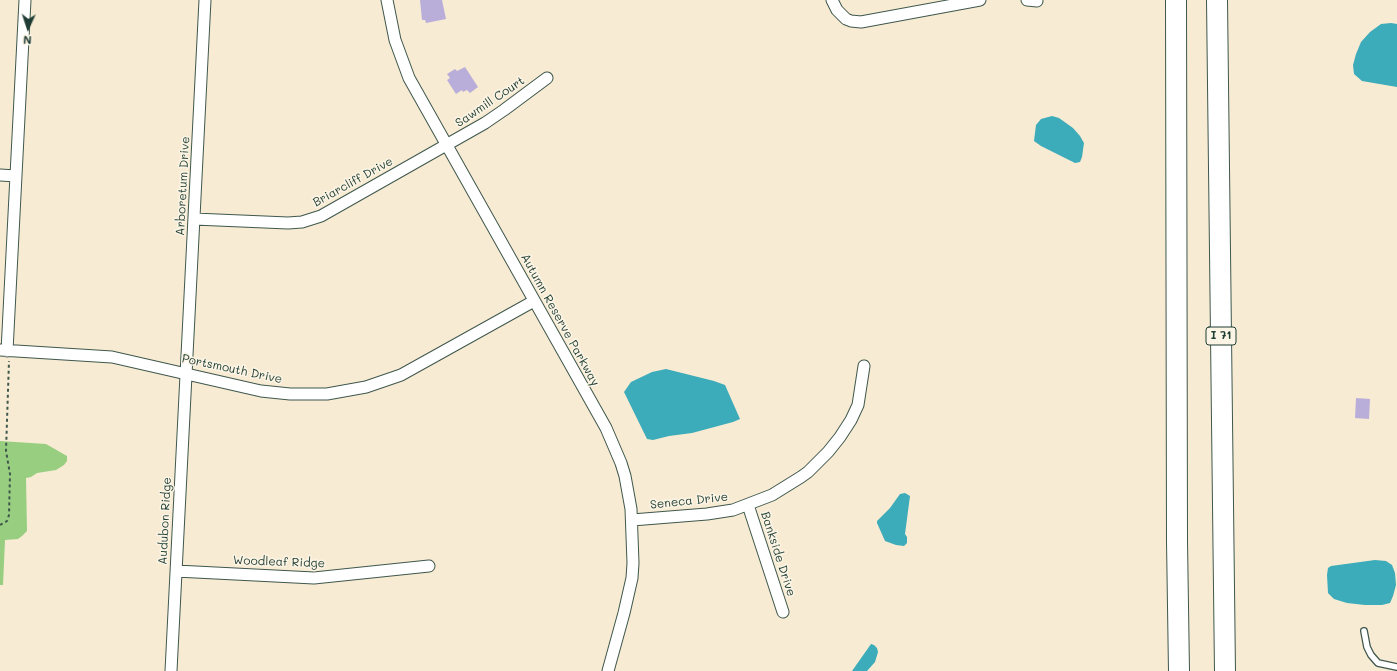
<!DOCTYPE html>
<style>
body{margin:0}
#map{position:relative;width:1397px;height:671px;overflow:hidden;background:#f7ebd3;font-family:Mali,sans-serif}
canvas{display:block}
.north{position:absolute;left:8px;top:8px;width:40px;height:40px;-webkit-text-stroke:3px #fcf5e5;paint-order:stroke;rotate:183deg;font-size:11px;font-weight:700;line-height:16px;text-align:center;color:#1f3d34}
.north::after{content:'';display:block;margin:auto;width:14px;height:18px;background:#1f3d34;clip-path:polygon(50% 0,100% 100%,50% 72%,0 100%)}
</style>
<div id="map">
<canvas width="1397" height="671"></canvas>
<div class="north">N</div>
</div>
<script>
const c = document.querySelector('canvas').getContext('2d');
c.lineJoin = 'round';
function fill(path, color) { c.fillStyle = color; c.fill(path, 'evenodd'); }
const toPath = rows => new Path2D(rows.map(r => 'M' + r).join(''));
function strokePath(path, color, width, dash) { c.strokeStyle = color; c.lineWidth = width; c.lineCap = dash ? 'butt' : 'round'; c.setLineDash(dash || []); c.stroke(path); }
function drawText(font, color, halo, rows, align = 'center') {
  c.font = font + ' Mali,sans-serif'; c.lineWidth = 3; c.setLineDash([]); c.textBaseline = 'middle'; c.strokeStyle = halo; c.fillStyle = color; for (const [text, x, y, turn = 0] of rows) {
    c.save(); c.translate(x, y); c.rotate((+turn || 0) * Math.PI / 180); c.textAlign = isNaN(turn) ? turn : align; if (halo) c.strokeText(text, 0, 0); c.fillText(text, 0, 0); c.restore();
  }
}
const green = toPath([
 [0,441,46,444,67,456,67,461,64,465,56,470,37,473,31,477,26,478,27,531,22,536,18,539,5,540,3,585,0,585]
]);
const water = toPath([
 [1391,23,1397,24,1397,87,1362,81,1354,74,1353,65,1356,54,1361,42,1370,32,1381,24],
 [1052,116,1059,118,1073,128,1080,136,1084,143,1082,157,1080,162,1075,163,1041,146,1034,141,1036,125,1041,119],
 [666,369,714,381,725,385,740,419,733,422,692,433,669,436,653,440,647,439,624,392,631,382,652,372],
 [905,493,910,496,905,534,907,537,907,543,904,546,896,545,885,541,877,523,877,521,890,508,900,494],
 [1375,560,1386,561,1392,565,1395,573,1396,585,1393,596,1390,603,1382,605,1365,605,1347,603,1334,599,1328,593,1327,575,1328,568,1331,566],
 [871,644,874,645,877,648,878,652,875,662,867,671,852,671]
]);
const building = toPath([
 [420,0,442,0,446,19,426,23,425,20,422,20],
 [465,67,478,87,470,93,467,90,463,92,462,90,456,94,447,80,450,78,447,74,455,69,457,71],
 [1356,398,1370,399,1369,419,1355,418]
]);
const path = toPath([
 [0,525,7,521,9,515,10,474,6,451,9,361]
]);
const service = toPath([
 [1364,631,1367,647,1371,655,1378,663,1397,667]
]);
const minor = toPath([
 [387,0,395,40,409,78,606,428,621,463,625,476,631,509,633,563,632,578,624,613,608,671],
 [832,0,837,10,846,19,851,21,861,22,980,0],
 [1027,0,1037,1],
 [0,175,16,176],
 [194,219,288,223,302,222,321,216,485,123,504,110,547,78],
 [0,350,112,357,261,391,290,394,327,394,366,387,401,375,534,301],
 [7,351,25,0],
 [748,505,783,612],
 [632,520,707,514,733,510,772,495,801,477,808,472,828,452,840,437,851,420,858,405,864,366],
 [176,571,314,578,429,566],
 [171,671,205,0]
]);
const motorway = toPath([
 [1176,0,1177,541,1179,671],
 [1217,0,1225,671]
]);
const shields = [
 [1221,336,30]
];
const shieldNames = [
 ["I 71",1221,336]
];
const streetNames = [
 ["Sawmill Court",490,102,-34],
 ["Briarcliff Drive",353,182,-29],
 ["Arboretum Drive",183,186,-87],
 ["Autumn Reserve Parkway",560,320,61],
 ["Portsmouth Drive",232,369,12],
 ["Seneca Drive",689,501,-6],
 ["Audubon Ridge",165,521,-87],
 ["Bankside Drive",778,554,72],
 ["Woodleaf Ridge",279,562,2]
];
fill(green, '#98ce80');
fill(water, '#3cabba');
fill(building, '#b9aed9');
strokePath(service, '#3f574c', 8);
strokePath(minor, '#3f574c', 13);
strokePath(motorway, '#3f574c', 22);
strokePath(path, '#3f574c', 2, [3, 3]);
strokePath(service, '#fff', 5.5);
strokePath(minor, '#fff', 11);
strokePath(motorway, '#fff', 20);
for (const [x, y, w] of shields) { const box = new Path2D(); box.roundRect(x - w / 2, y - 9, w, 18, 3); c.fillStyle = '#fcf5e5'; c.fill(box); strokePath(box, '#1f3d34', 1); }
drawText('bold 11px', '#1f3d34', null, shieldNames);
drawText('12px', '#1f3d34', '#fcf5e5', streetNames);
</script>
